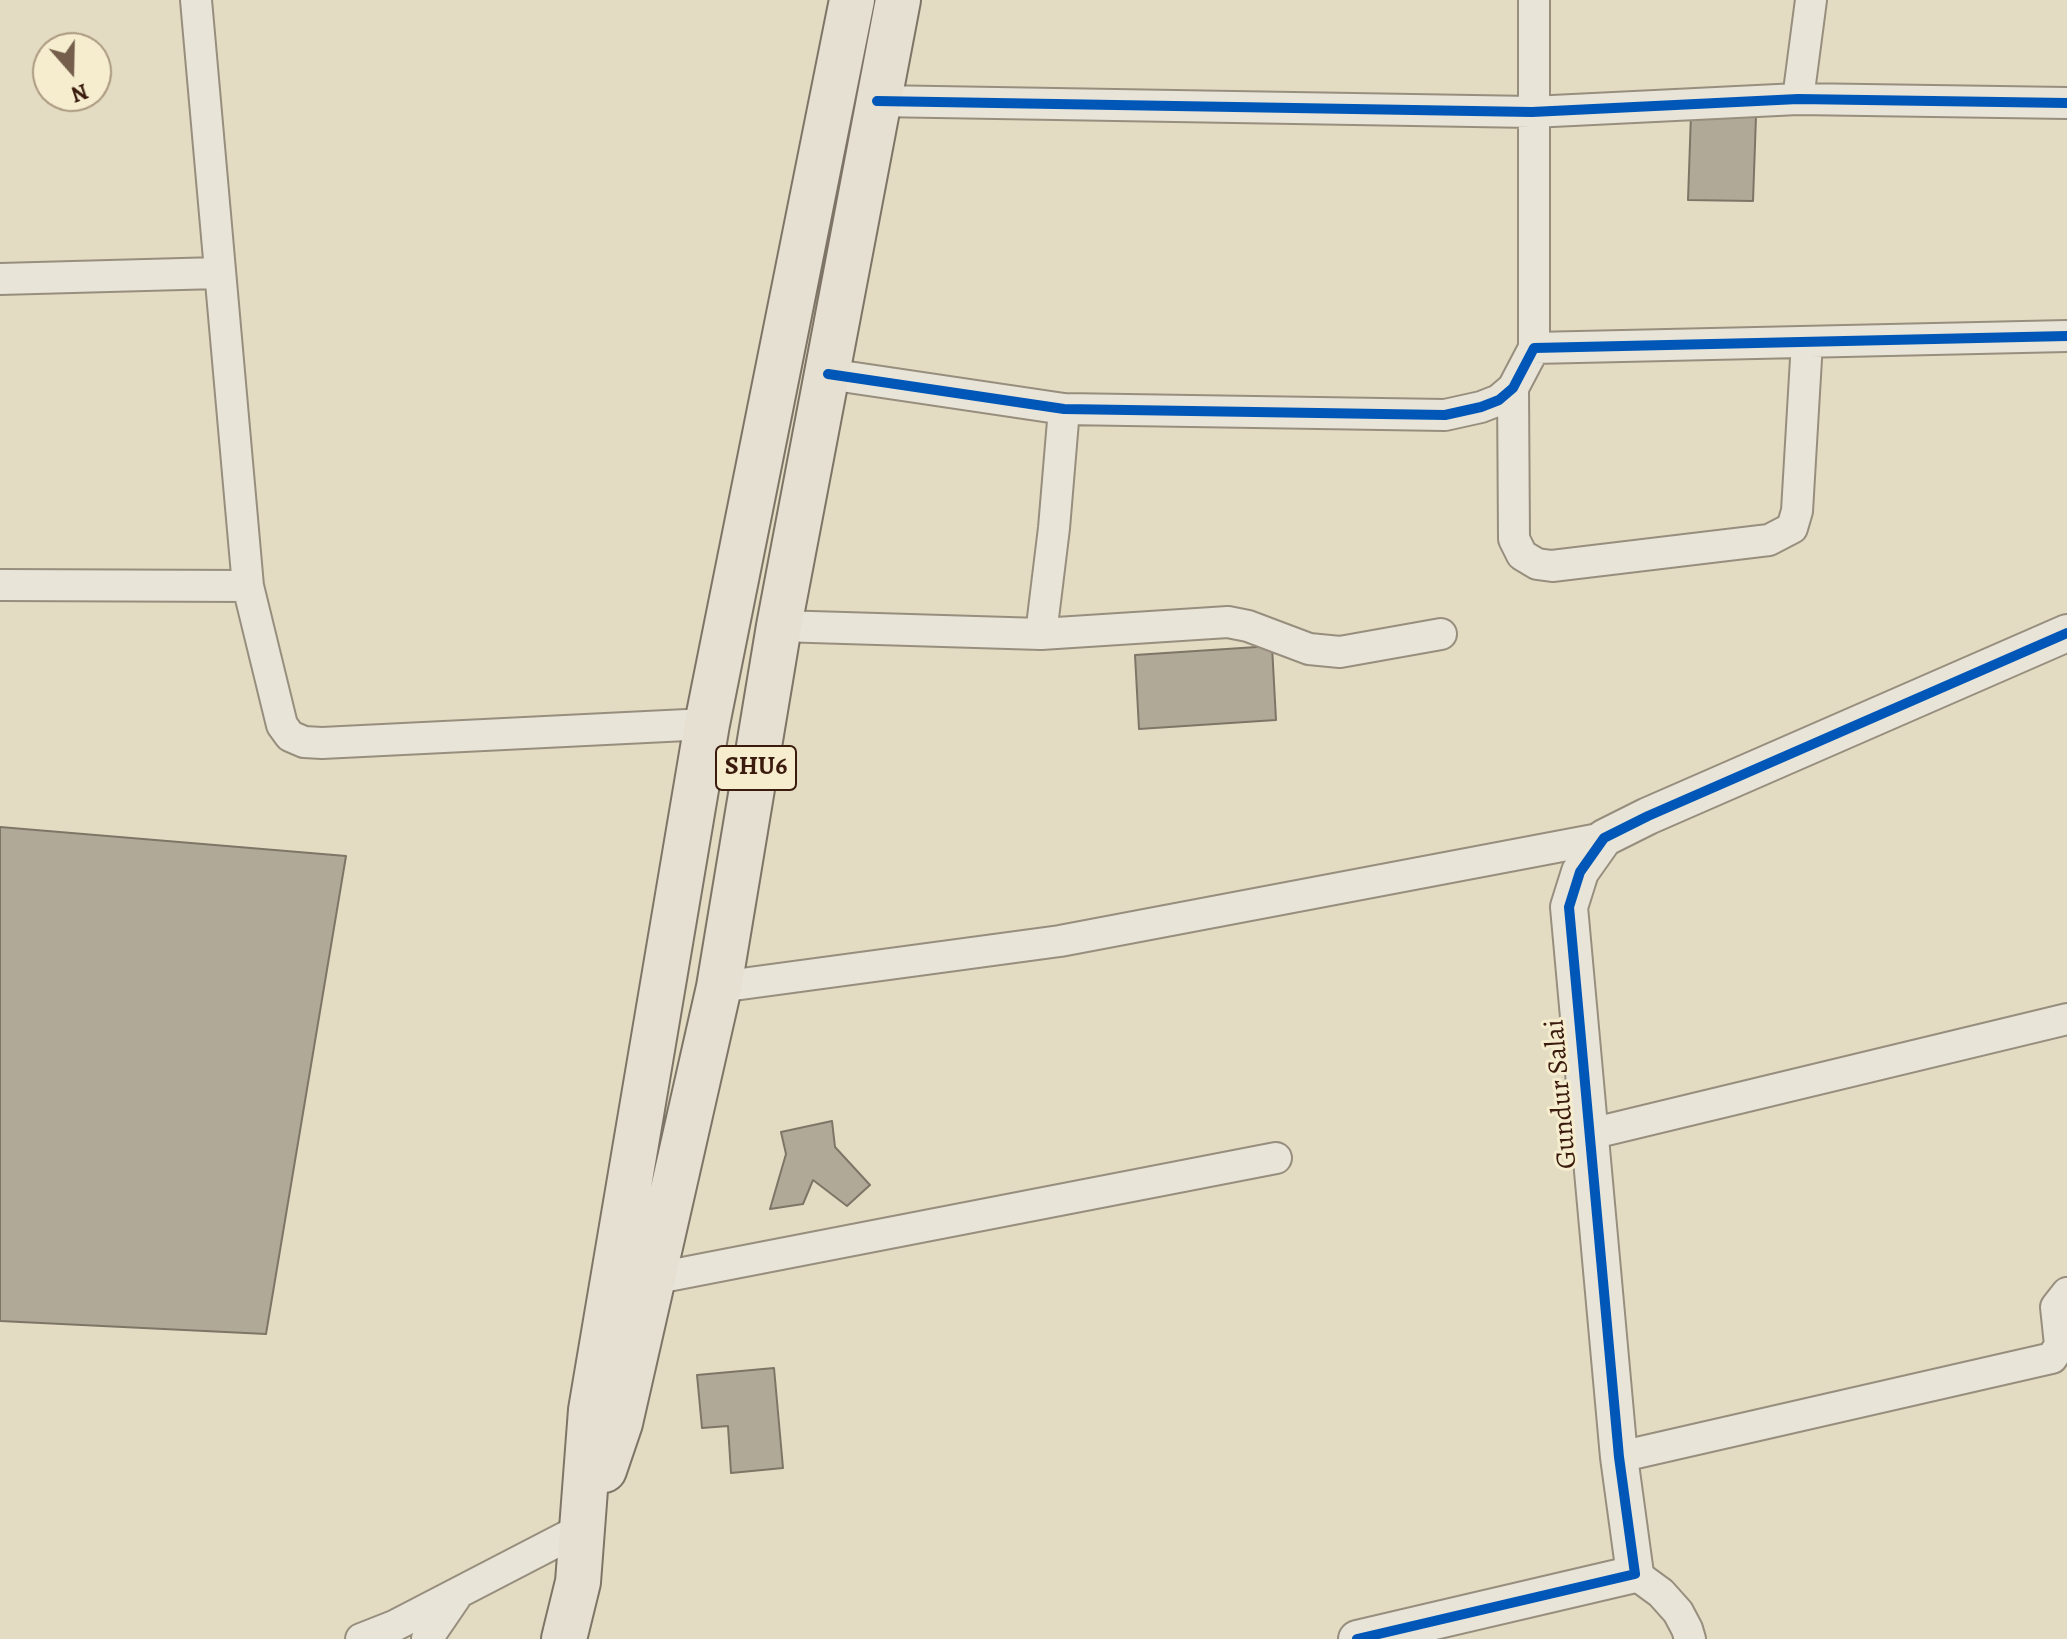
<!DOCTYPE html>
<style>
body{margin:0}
#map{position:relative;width:2067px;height:1639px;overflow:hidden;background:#e3dcc2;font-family:Alegreya,serif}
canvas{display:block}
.north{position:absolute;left:32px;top:32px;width:80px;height:80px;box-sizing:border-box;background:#f6edcf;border:2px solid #ab9981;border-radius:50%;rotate:160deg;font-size:22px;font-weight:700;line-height:32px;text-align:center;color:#3a1b0d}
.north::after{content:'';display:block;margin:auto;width:28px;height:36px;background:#755f4c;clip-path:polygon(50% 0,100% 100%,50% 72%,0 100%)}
</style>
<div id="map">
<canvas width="2067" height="1639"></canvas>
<div class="north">N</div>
</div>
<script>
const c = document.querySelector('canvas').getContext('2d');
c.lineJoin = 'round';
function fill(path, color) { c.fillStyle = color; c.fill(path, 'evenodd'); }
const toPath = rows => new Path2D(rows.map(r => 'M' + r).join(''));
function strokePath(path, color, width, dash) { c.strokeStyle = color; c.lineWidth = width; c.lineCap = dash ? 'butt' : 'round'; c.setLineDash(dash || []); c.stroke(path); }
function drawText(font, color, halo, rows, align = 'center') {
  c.font = font + ' Alegreya,serif'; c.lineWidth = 6; c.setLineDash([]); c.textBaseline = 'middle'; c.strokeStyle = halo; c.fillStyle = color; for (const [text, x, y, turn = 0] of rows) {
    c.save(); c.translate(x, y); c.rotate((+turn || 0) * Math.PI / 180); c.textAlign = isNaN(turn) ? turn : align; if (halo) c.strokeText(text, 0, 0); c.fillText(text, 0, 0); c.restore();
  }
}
const building = toPath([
 [1691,114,1756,116,1753,201,1688,200,1691,114],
 [1272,646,1276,720,1139,729,1135,655,1272,646],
 [0,827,346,856,266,1334,0,1321,0,827],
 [832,1121,835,1147,870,1185,847,1206,813,1180,803,1204,770,1209,786,1154,781,1132,832,1121],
 [774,1368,783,1468,731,1473,728,1426,702,1428,697,1375,774,1368]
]);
const minor = toPath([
 [196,0,248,586,282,725,290,736,304,742,322,743,707,724],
 [1798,99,1811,0],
 [877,101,1532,112,1798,99,2067,103],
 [0,279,218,273],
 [1534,348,1534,0],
 [828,374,1064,409,1445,415,1481,407,1499,400,1513,388,1534,348,2067,336],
 [1513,388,1514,539,1522,555,1537,564,1552,566,1769,540,1792,528,1797,511,1807,342],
 [0,585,248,586],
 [779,626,1041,634,1228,622,1248,626,1309,649,1340,652,1441,634],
 [1041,634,1054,528,1064,409],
 [719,987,1060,941,1604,838],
 [1590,1134,2067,1019],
 [652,1279,1276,1158],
 [1619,1457,2052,1358,2060,1345,2056,1307,2067,1293],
 [1635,1574,1661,1593,1678,1612,1687,1629,1690,1639],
 [361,1639,394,1626,583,1528],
 [427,1639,455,1598]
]);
const tertiary = toPath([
 [1357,1639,1635,1574,1619,1457,1569,907,1580,872,1604,838,1648,816,2067,633]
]);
const primary = toPath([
 [604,1470,620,1423,719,987,779,626,898,0],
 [564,1639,578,1582,591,1410,707,724,852,0]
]);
const cycleway = toPath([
 [877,101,1532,112,1798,99,2067,103],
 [828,374,1064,409,1445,415,1481,407,1499,400,1513,388,1534,348,2067,336],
 [1357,1639,1635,1574,1619,1457,1569,907,1580,872,1604,838,1648,816,2067,633]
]);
const shields = [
 [756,768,80]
];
const shieldNames = [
 ["SHU6",756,768]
];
const streetNames = [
 ["Gundur Salai",1562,1094,-95]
];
fill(building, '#b1a998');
strokePath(building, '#7e7567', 2);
strokePath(minor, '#978e7e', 34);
strokePath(tertiary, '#978e7e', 40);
strokePath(primary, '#7e7567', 48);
strokePath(minor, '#e8e4d8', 30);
strokePath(tertiary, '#e8e4d8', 36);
strokePath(primary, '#e5e0d1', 44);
strokePath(cycleway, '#0057b8', 10);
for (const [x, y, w] of shields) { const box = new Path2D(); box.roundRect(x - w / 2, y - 22, w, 44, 6); c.fillStyle = '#f6edcf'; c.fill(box); strokePath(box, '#3a1b0d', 2); }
drawText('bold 26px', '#3a1b0d', null, shieldNames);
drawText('28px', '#3a1b0d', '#f6edcf', streetNames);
</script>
